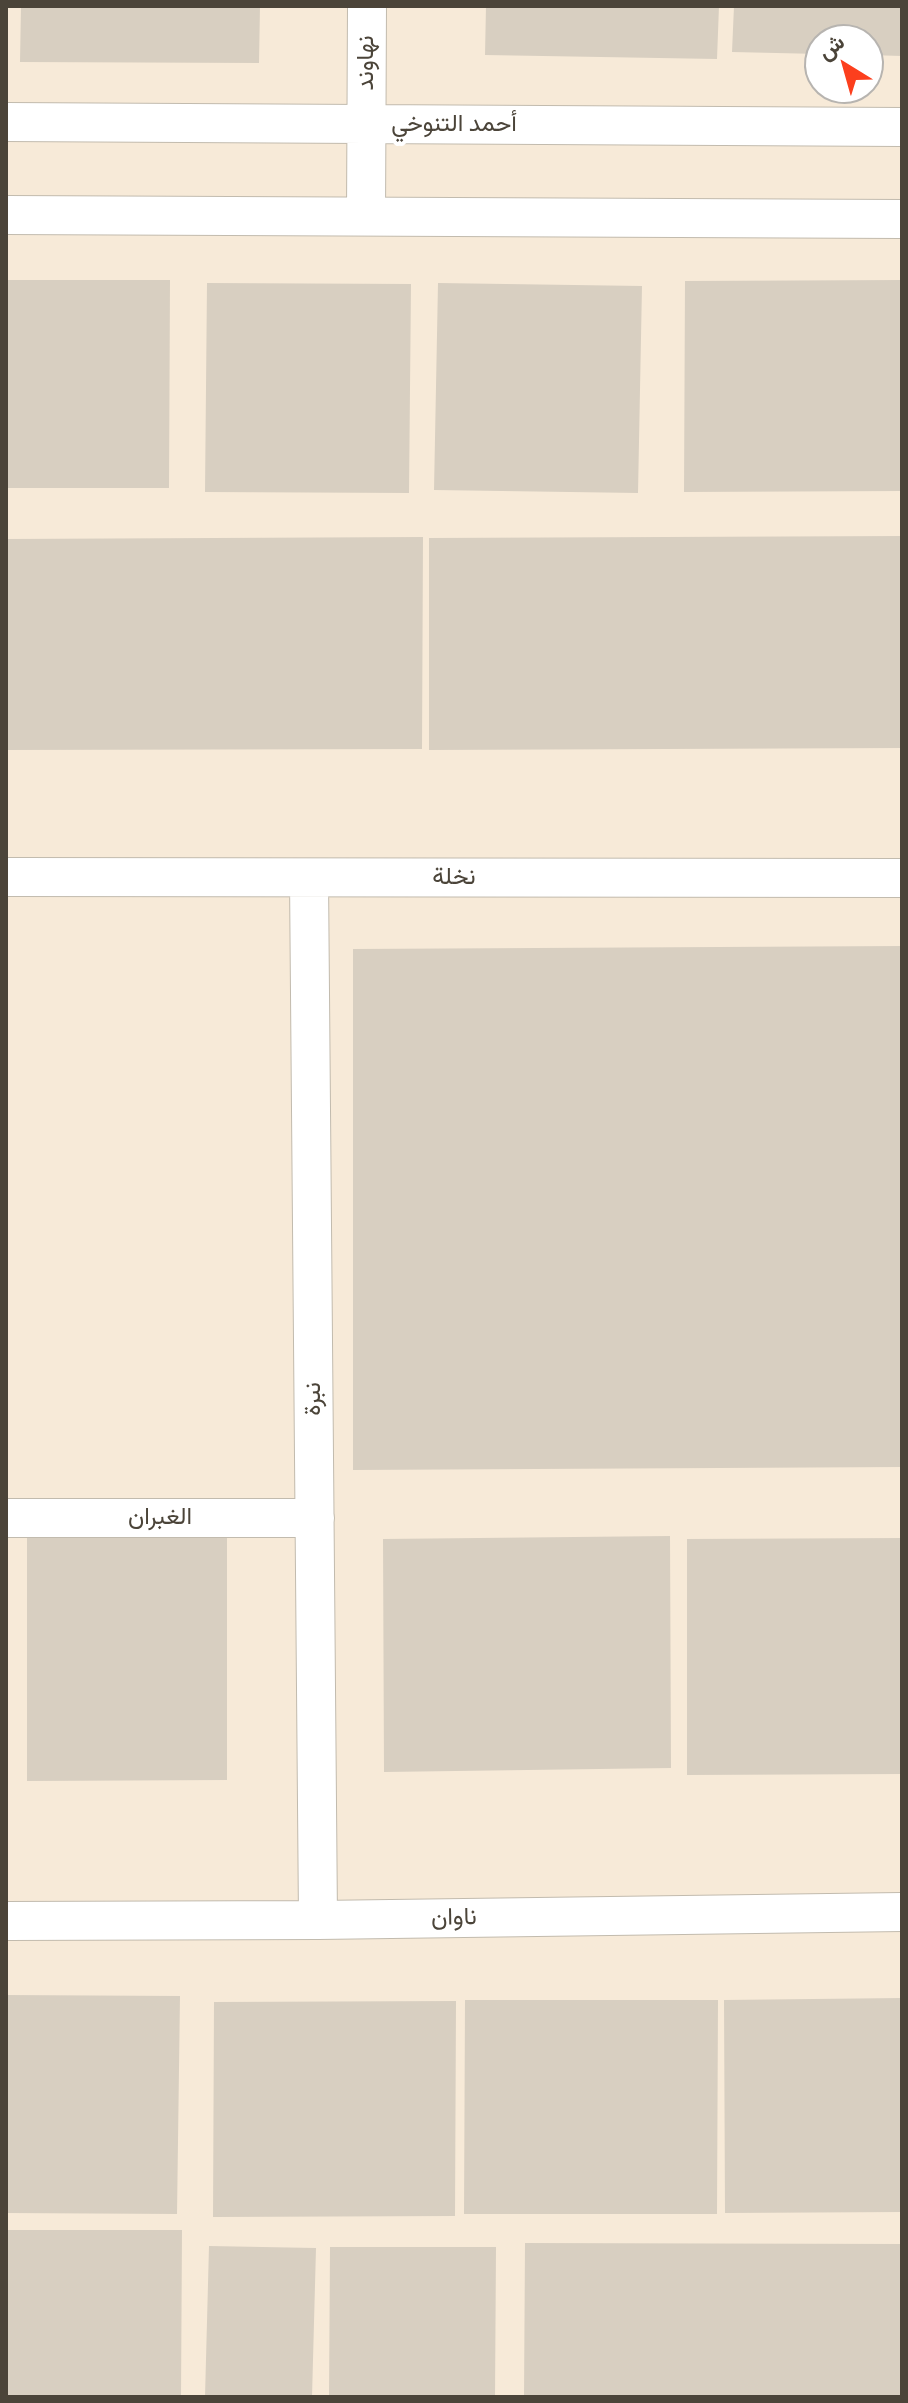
<!DOCTYPE html>
<meta charset="utf-8">
<style>
body{margin:0}
#map{position:relative;width:908px;height:2403px;overflow:hidden;background:#f6f3ec;font-family:"Archivo Narrow",Vazirmatn,sans-serif}
canvas{display:block}
.frame{position:absolute;inset:0;border:8px solid #4b4439;pointer-events:none}
.north{position:absolute;left:804px;top:24px;width:80px;height:80px;box-sizing:border-box;background:#fff;border:2px solid #b7b4b0;border-radius:50%;rotate:323deg;font-size:22px;font-weight:700;line-height:32px;text-align:center;color:#4b4439}
.north::after{content:'';display:block;margin:auto;width:28px;height:36px;background:#fc3f1d;clip-path:polygon(50% 0,100% 100%,50% 72%,0 100%)}
</style>
<div id="map">
<canvas width="908" height="2403"></canvas>
<div class="frame"></div>
<div class="north">ش</div>
</div>
<script>
const c = document.querySelector('canvas').getContext('2d');
c.lineJoin = 'round';
function fill(path, color) { c.fillStyle = color; c.fill(path, 'evenodd'); }
const toPath = rows => new Path2D(rows.map(r => 'M' + r).join(''));
function strokePath(path, color, width, dash) { c.strokeStyle = color; c.lineWidth = width; c.lineCap = dash ? 'butt' : 'round'; c.setLineDash(dash || []); c.stroke(path); }
function drawText(font, color, halo, rows, align = 'center') {
  c.font = font + ' "Archivo Narrow",Vazirmatn,sans-serif'; c.lineWidth = 8; c.setLineDash([]); c.textBaseline = 'middle'; c.strokeStyle = halo; c.fillStyle = color; for (const [text, x, y, turn = 0] of rows) {
    c.save(); c.translate(x, y); c.rotate((+turn || 0) * Math.PI / 180); c.textAlign = isNaN(turn) ? turn : align; if (halo) c.strokeText(text, 0, 0); c.fillText(text, 0, 0); c.restore();
  }
}
const commercial = toPath([
 [6,6,902,6,902,2397,6,2397],
 [820,40,868,40,868,88,820,88]
]);
const building = toPath([
 [21,6,260,6,259,63,20,62],
 [486,6,719,6,717,59,485,55],
 [734,6,902,6,902,56,868,55,868,40,820,40,820,54,732,52],
 [6,280,170,280,169,488,6,488],
 [902,280,902,491,684,492,685,281],
 [207,283,411,284,409,493,205,492],
 [438,283,642,286,638,493,434,490],
 [902,536,902,748,429,750,429,538],
 [423,537,422,749,6,750,6,539],
 [902,946,902,1467,353,1470,353,949],
 [227,1527,227,1780,27,1781,27,1528],
 [670,1536,671,1768,384,1772,383,1539],
 [902,1538,902,1774,687,1775,687,1539],
 [6,1995,180,1996,177,2214,6,2213],
 [902,1998,902,2212,725,2213,724,2000],
 [465,2000,718,2000,717,2214,464,2214],
 [456,2001,455,2216,213,2217,214,2002],
 [6,2230,182,2230,181,2397,6,2397],
 [525,2243,902,2244,902,2397,524,2397],
 [209,2246,316,2248,312,2397,205,2397],
 [330,2247,496,2247,495,2397,329,2397]
]);
const minor = toPath([
 [6,122,902,127],
 [6,215,902,219],
 [366,216,367,6],
 [6,877,902,878],
 [309,878,318,1920],
 [6,1518,315,1518],
 [6,1921,318,1920,902,1912]
]);
const streetNames = [
 ["نهاوند",367,63,-90],
 ["أحمد التنوخي",454,125],
 ["نخلة",454,878],
 ["نبرة",314,1399,-90],
 ["الغبران",160,1518],
 ["ناوان",454,1918,-1]
];
fill(commercial, '#f7ead8');
fill(building, '#d8cfc1');
strokePath(minor, '#c2bbae', 40);
strokePath(minor, '#fff', 38);
drawText('24px', '#4b4439', '#fff', streetNames);
</script>
